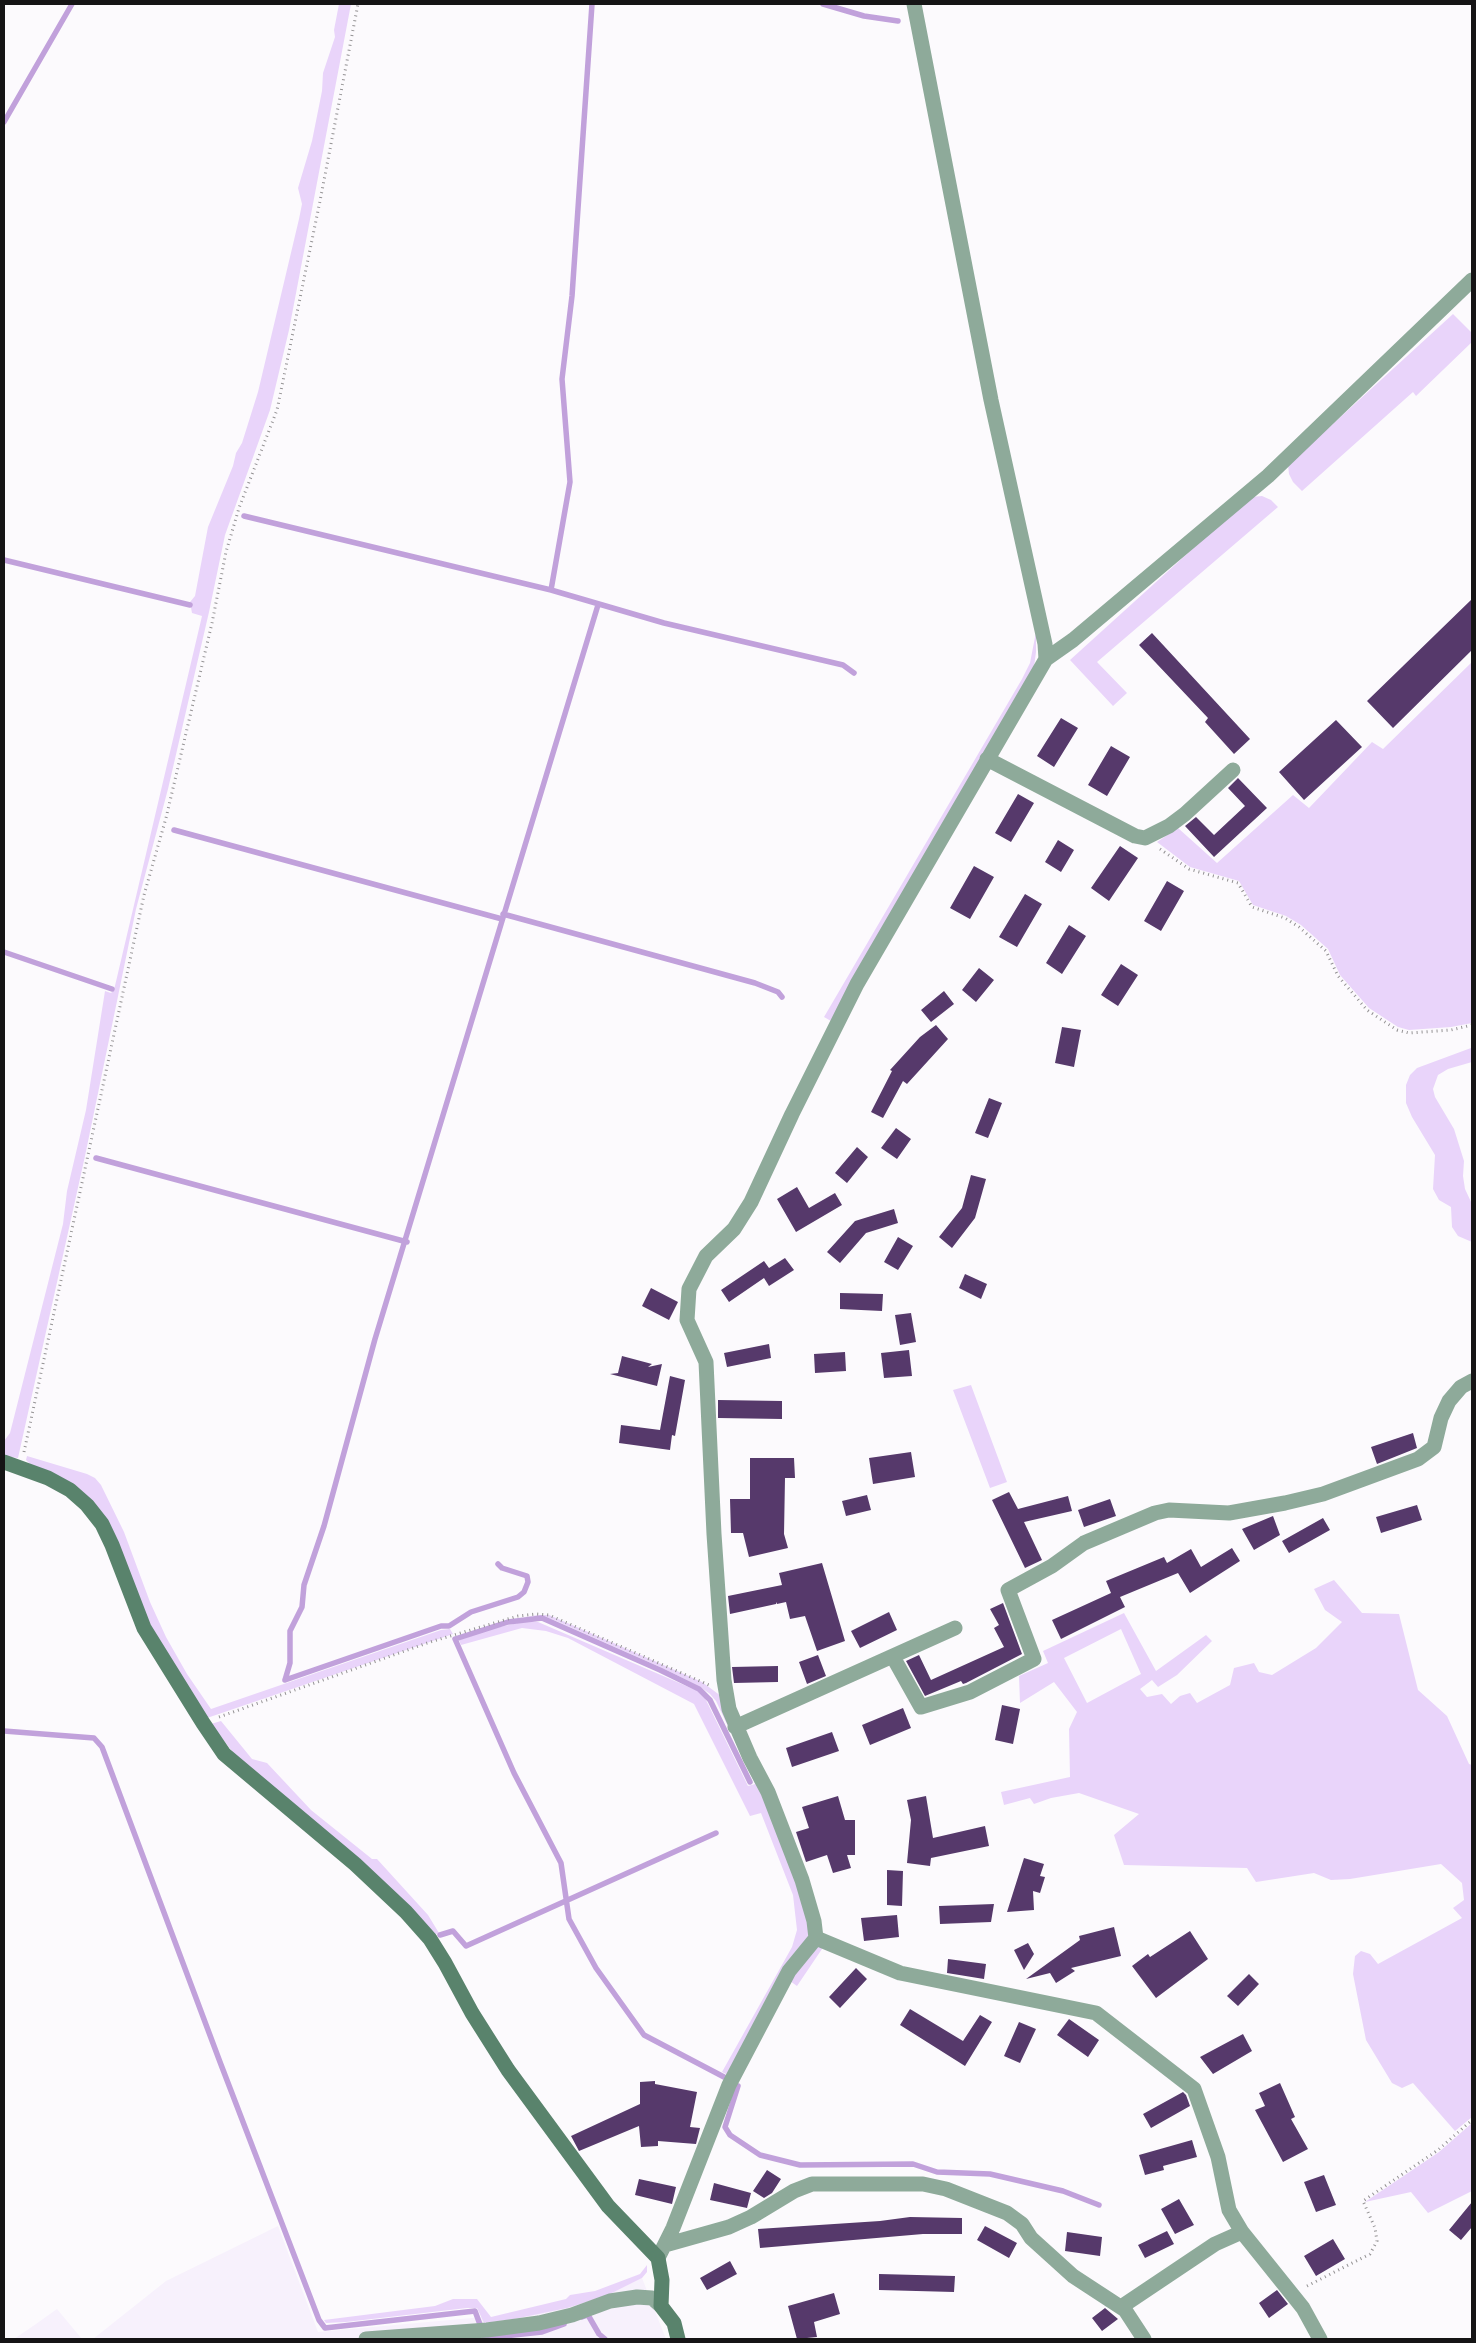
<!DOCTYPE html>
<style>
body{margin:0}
#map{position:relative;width:1476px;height:2343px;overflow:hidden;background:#fcfafd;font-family:"Playfair Display",serif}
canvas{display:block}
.frame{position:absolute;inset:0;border:5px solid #151415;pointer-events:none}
</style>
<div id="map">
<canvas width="1476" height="2343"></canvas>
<div class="frame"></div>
</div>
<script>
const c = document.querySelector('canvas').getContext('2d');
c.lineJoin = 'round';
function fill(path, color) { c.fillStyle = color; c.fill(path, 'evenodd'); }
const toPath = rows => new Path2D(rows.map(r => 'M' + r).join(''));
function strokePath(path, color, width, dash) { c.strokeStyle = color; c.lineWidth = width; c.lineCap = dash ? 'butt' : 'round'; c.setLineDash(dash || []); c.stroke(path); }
const built = toPath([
 [278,2226,318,2332,483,2317,484,2323,606,2296,642,2278,666,2339,93,2339,166,2281],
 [57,2309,82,2339,14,2339,36,2324]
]);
const green = toPath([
 [339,4,351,4,289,330,270,410,225,535,209,612,168,789,136,909,85,1156,18,1458,4,1456,4,1441,10,1433,63,1224,67,1191,86,1110,105,991,111,993,114,990,202,616,192,613,190,602,195,596,208,527,233,466,236,453,242,443,258,392,299,219,302,204,298,188,312,141,322,91,323,73,335,37,334,30],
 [1453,314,1472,333,1472,342,1416,396,1413,392,1302,491,1293,482,1289,474,1288,465],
 [1262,496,1271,500,1278,507,1097,662,1127,693,1113,706,1070,660,1241,505,1251,497],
 [1036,632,1036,652,1034,667,831,1021,824,1017,1022,679,1030,663],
 [1472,662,1472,1023,1451,1027,1409,1030,1398,1027,1369,1008,1340,975,1328,949,1301,925,1286,916,1253,905,1239,881,1190,867,1157,842,1178,828,1217,863,1293,795,1309,808,1372,742,1383,749],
 [1471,1048,1472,1062,1448,1069,1438,1075,1433,1089,1435,1097,1454,1129,1464,1161,1463,1176,1465,1189,1472,1204,1472,1242,1458,1236,1452,1227,1451,1207,1439,1200,1433,1189,1435,1155,1412,1117,1406,1103,1406,1085,1410,1075,1417,1068],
 [971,1385,1007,1482,990,1488,953,1390],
 [27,1456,87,1474,95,1478,101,1485,124,1532,150,1602,166,1637,187,1674,211,1709,441,1630,450,1629,453,1634,207,1718,149,1626,95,1503,72,1485,30,1464,26,1460],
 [1334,1580,1362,1613,1399,1614,1418,1690,1447,1716,1469,1764,1472,1765,1472,2117,1455,2131,1413,2083,1402,2088,1392,2083,1366,2040,1353,1974,1355,1956,1361,1951,1370,1954,1378,1964,1462,1918,1453,1908,1464,1900,1462,1883,1441,1864,1350,1879,1331,1880,1314,1873,1256,1882,1247,1868,1124,1865,1114,1835,1139,1814,1079,1793,1051,1798,1034,1804,1030,1798,1004,1805,1001,1792,1070,1777,1069,1729,1077,1712,1054,1682,1020,1703,1019,1676,1048,1663,1043,1651,1124,1613,1156,1671,1206,1635,1212,1641,1177,1675,1158,1687,1152,1680,1140,1689,1147,1697,1162,1694,1171,1704,1180,1696,1190,1693,1197,1703,1230,1685,1234,1668,1254,1663,1259,1672,1272,1675,1316,1648,1342,1622,1325,1610,1314,1589],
 [1121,1629,1141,1674,1087,1703,1064,1658],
 [538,1615,549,1615,618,1645,702,1682,721,1696,778,1823,811,1932,728,2075,722,2072,792,1947,797,1930,793,1895,761,1813,750,1816,694,1704,568,1638,546,1631,522,1628,461,1645,459,1640,495,1628,527,1621,538,1622,698,1691,705,1698,748,1786,755,1784,716,1701,710,1694,699,1686,658,1666,554,1620,542,1616,524,1617],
 [221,1721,252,1759,267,1763,311,1810,372,1859,377,1859,428,1915,439,1933,434,1935,235,1755,211,1724],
 [816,1943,824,1946,797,1986,790,1981],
 [1472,2123,1472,2191,1428,2213,1411,2192,1365,2202,1439,2152],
 [647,2265,647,2272,642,2278,606,2296,567,2308,514,2319,484,2323,477,2308,467,2308,346,2322,326,2323,324,2320,435,2306,453,2299,477,2299,491,2317,566,2299,570,2295,595,2291,640,2274]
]);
const stream = toPath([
 [823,4,864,16,898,21],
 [4,122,72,4],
 [244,516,551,590,664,623,843,665,854,673],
 [4,560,190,605],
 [551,590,570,482,562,379,572,296,592,4],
 [174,830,502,919],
 [503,914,755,983,778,992,782,997],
 [4,952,112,989],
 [96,1158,407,1242],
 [285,1680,290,1663,290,1631,302,1607,304,1585,324,1526,375,1339,598,605],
 [285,1680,441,1626,449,1626,471,1612,518,1597,524,1592,528,1582,527,1576,502,1568,498,1564],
 [4,1731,94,1738,102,1747,220,2062,319,2320,325,2328,475,2311,485,2338,542,2332,564,2324],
 [440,1935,453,1931,466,1946,716,1833],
 [724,2077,644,2035,596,1968,569,1919,561,1863,514,1773,455,1639,508,1622,542,1618,660,1670,699,1689,710,1700,750,1782],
 [734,2085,738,2086,725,2127,730,2135,760,2155,800,2165,913,2164,937,2172,990,2174,1063,2191,1099,2205],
 [582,2317,588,2315,599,2334,605,2339]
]);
const building = toPath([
 [1472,599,1472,650,1393,728,1367,701],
 [1152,633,1250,739,1234,754,1205,722,1208,718,1139,645],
 [1061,718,1078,728,1054,767,1037,756],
 [1336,720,1362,747,1304,800,1279,772],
 [1111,746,1130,757,1107,796,1088,785],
 [1238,778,1267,808,1214,857,1185,826,1196,817,1214,835,1245,806,1228,788],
 [1018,794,1034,803,1011,842,995,833],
 [1058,840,1074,850,1061,872,1045,862],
 [1120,846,1138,858,1109,901,1091,888],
 [974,866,994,877,970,919,950,908],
 [1167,881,1184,891,1161,931,1144,921],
 [1025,894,1042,904,1017,947,999,937],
 [1069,925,1086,936,1062,974,1046,963],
 [1121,964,1138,975,1118,1006,1101,995],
 [979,968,994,980,976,1002,962,990],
 [944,991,954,1004,931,1022,921,1010],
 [936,1025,948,1039,907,1084,903,1081,883,1118,871,1112,892,1071,890,1070,920,1037],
 [1062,1027,1081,1030,1074,1067,1055,1063],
 [989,1098,1002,1103,988,1138,975,1133],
 [896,1128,911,1139,897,1159,881,1148],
 [857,1147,868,1157,847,1183,835,1173],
 [971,1175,986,1179,975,1218,952,1248,939,1237,962,1208],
 [797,1187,809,1208,835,1193,842,1205,796,1232,777,1199],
 [894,1209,898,1223,866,1233,840,1263,827,1252,855,1221],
 [898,1237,913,1246,898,1270,884,1262],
 [785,1258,794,1270,769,1286,764,1278,729,1302,721,1290,764,1261,769,1268],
 [965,1274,987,1284,981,1299,959,1288],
 [651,1288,678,1302,669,1320,642,1306],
 [840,1293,883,1294,882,1311,840,1309],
 [911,1313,916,1342,900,1345,895,1315],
 [769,1344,771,1358,727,1367,724,1353],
 [909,1350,912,1376,884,1378,881,1353],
 [845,1352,846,1371,815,1373,814,1354],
 [622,1356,652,1364,648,1367,662,1364,657,1386,610,1374,618,1373],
 [670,1376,685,1380,675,1436,672,1435,670,1450,619,1443,621,1425,660,1430],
 [718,1400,782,1401,782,1419,718,1418],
 [1413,1433,1417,1448,1377,1464,1371,1447],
 [911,1452,915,1477,873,1484,869,1458],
 [750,1458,794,1458,795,1478,785,1478,784,1534,788,1548,749,1557,743,1533,731,1533,730,1499,750,1499],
 [1009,1492,1018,1509,1068,1496,1072,1511,1024,1522,1042,1560,1025,1568,992,1500],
 [867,1495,871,1510,846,1516,842,1501],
 [1110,1499,1116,1516,1084,1527,1078,1510],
 [1417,1505,1422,1520,1381,1533,1376,1517],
 [1273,1516,1280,1535,1254,1550,1242,1529],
 [1323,1518,1330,1530,1289,1553,1282,1541],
 [1232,1548,1240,1561,1190,1593,1178,1573,1120,1597,1125,1607,1061,1639,1052,1620,1111,1593,1106,1581,1164,1557,1167,1563,1191,1549,1201,1567],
 [822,1563,845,1641,817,1651,805,1616,790,1619,786,1602,777,1604,776,1602,776,1604,730,1614,728,1596,782,1585,779,1573],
 [1003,1603,1022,1654,966,1683,963,1684,961,1681,925,1696,906,1661,919,1655,931,1680,1004,1647,994,1628,999,1625,990,1609],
 [889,1612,897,1630,860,1648,851,1631],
 [818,1655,826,1676,807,1684,799,1662],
 [778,1666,778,1682,734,1683,732,1667],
 [1002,1705,1020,1709,1013,1744,995,1740],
 [903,1708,911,1728,870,1745,862,1725],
 [832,1732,839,1751,792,1767,786,1748],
 [838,1796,845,1820,855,1820,855,1855,847,1855,851,1868,833,1873,827,1855,806,1862,796,1832,809,1828,802,1807],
 [926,1796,933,1838,985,1826,989,1846,931,1858,930,1866,907,1863,911,1820,907,1800],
 [1024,1858,1044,1864,1040,1876,1045,1877,1040,1893,1033,1891,1034,1910,1007,1912],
 [887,1870,903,1871,902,1906,887,1905],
 [994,1904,991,1922,940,1924,939,1906],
 [897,1915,899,1937,864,1941,861,1918],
 [1114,1927,1121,1956,1071,1968,1075,1971,1056,1983,1050,1973,1026,1979,1080,1940,1079,1936],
 [1190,1931,1208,1959,1156,1998,1132,1966,1148,1954,1150,1957],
 [1028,1943,1034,1954,1024,1970,1014,1950],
 [948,1959,986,1964,984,1979,947,1973],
 [856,1968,867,1979,840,2008,829,1997],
 [1249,1974,1259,1984,1238,2006,1227,1996],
 [910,2009,963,2041,980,2015,992,2022,965,2066,900,2025],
 [1069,2019,1099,2040,1088,2057,1057,2035],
 [1019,2022,1036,2029,1020,2063,1004,2056],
 [1243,2034,1252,2051,1213,2074,1200,2057],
 [655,2081,655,2084,697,2092,690,2127,700,2128,696,2144,658,2141,658,2146,641,2147,639,2126,579,2151,571,2136,640,2104,640,2082],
 [1280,2083,1295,2117,1291,2119,1308,2149,1283,2162,1255,2110,1265,2106,1259,2093],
 [1183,2092,1186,2095,1190,2106,1151,2128,1143,2114],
 [1192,2140,1197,2157,1163,2166,1164,2170,1145,2175,1139,2155],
 [767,2170,781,2179,772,2193,764,2198,753,2191],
 [1324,2175,1336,2205,1316,2212,1304,2182],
 [639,2179,676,2187,672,2204,635,2195],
 [714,2183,751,2193,747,2208,710,2200],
 [1179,2199,1194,2225,1175,2234,1161,2209],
 [1472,2202,1472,2227,1461,2240,1449,2230],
 [910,2217,962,2218,962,2234,923,2234,760,2248,758,2229,880,2221],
 [985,2226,1017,2243,1009,2258,977,2240],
 [1167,2231,1174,2244,1145,2258,1138,2245],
 [1067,2232,1102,2237,1100,2256,1065,2251],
 [1333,2239,1345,2259,1316,2276,1304,2256],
 [730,2261,737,2274,707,2290,700,2278],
 [879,2274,955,2276,954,2292,879,2290],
 [1277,2290,1288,2304,1269,2318,1259,2303],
 [834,2293,840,2314,814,2322,817,2337,797,2339,788,2306],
 [1105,2308,1118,2319,1102,2331,1092,2318]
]);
const path = toPath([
 [1160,849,1189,869,1238,883,1252,907,1285,918,1299,927,1326,951,1338,976,1367,1010,1397,1030,1409,1033,1451,1030,1472,1025],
 [24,1452,144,895,166,818,212,623,226,552,239,508,277,410,320,201,358,4],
 [219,1717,430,1642,518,1616,536,1614,549,1615,709,1685],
 [1307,2286,1370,2254,1377,2241,1375,2228,1363,2201,1438,2150,1472,2120]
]);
const street = toPath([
 [1046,659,1073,640,1268,476,1472,280],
 [987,759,1135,836,1145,838,1169,826,1185,814,1233,770],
 [893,1657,921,1707,970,1692,1034,1659,1008,1590,1052,1566,1084,1543,1155,1513,1169,1510,1229,1513,1285,1503,1323,1494,1418,1459,1434,1447,1441,1418,1449,1401,1461,1387,1472,1381],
 [735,1727,955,1628],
 [816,1938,900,1973,1096,2013,1194,2089,1218,2157,1229,2210,1242,2232,1303,2308,1320,2339],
 [665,2245,729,2227,751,2217,794,2191,812,2184,923,2184,946,2189,1007,2213,1022,2224,1031,2238,1073,2276,1125,2310,1144,2339],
 [658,2258,673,2228,729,2085,789,1971,816,1938,814,1921,802,1880,768,1792,750,1758,729,1709,724,1680,714,1534,706,1362,687,1320,689,1289,706,1256,734,1229,751,1202,792,1114,857,984,1046,659,1045,644,991,400,914,4],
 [1121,2307,1215,2244,1242,2232],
 [366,2339,487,2330,539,2323,572,2315,610,2301,637,2297,652,2298,661,2306]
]);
const secondary = toPath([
 [4,1462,48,1478,70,1490,87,1505,102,1524,112,1545,144,1628,203,1723,224,1754,355,1864,406,1912,430,1939,445,1963,472,2013,508,2070,608,2206,658,2258,662,2280,661,2306,674,2323,678,2339]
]);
fill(built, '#f7f1fc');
fill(green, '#e9d4fa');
strokePath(stream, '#c1a1db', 5.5);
fill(building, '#56396b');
strokePath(path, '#949294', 3, [1, 4]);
strokePath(street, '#8eaa9a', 15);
strokePath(secondary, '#59836c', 15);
</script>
